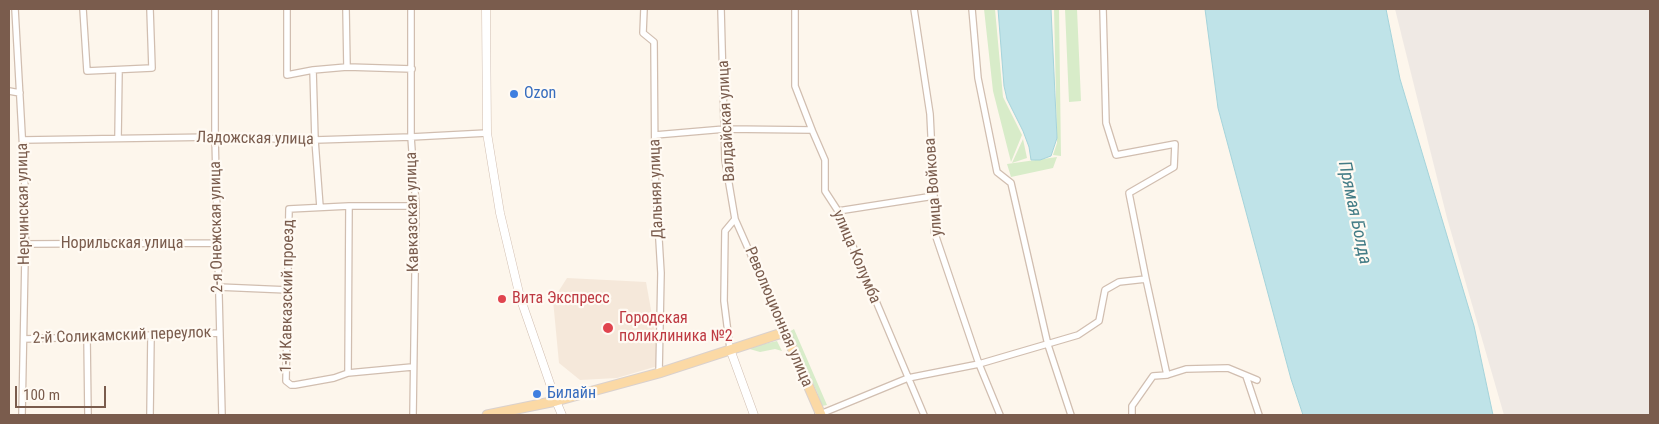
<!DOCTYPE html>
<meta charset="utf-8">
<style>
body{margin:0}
#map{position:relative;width:1659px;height:424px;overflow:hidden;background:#fdf6ec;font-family:"Roboto Condensed",sans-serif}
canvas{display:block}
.frame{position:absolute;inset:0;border:10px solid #7a5c4d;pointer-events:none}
.scale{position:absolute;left:15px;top:386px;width:91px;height:22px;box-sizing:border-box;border:2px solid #7a5c4d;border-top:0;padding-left:6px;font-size:15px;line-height:18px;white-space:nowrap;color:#7a5c4d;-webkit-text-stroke:4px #fffaf3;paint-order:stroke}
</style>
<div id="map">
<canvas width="1659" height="424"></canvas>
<div class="frame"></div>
<div class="scale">100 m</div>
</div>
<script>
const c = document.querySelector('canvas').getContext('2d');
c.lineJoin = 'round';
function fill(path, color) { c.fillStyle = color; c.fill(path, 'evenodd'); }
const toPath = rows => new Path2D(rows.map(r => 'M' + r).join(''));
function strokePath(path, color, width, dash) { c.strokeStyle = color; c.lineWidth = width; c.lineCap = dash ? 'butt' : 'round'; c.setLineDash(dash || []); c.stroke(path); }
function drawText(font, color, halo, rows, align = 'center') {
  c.font = font + ' "Roboto Condensed",sans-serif'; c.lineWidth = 4.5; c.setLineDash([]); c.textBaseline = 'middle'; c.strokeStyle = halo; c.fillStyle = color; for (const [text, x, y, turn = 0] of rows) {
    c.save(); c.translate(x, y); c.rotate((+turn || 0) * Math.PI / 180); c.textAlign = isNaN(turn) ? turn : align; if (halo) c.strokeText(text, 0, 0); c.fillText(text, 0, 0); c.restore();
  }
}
const residential = toPath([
 [567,278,646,282,661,365,617,378,580,380,559,363,553,300]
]);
const industrial = toPath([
 [1395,9,1650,9,1650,415,1504,415,1447,218]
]);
const green = toPath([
 [984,9,995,9,1003,97,1022,135,1011,162,993,91],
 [1054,9,1059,9,1061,156,1053,155,1057,143],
 [1065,9,1077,9,1081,101,1069,102],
 [1023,139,1027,158,1012,163],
 [1057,157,1053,168,1011,177,1007,164],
 [794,329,817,382,827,405,822,406,817,392,789,332],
 [777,341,782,351,775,349,760,352,746,348]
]);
const water = toPath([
 [998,9,1051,9,1057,138,1051,156,1040,160,1031,160,1029,147,1023,131,1007,99,1004,86,998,9],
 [1205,9,1386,9,1400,79,1474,326,1493,415,1303,415,1291,379,1218,108,1205,9]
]);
const minor = toPath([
 [15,9,26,206,22,415],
 [83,9,87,71,152,68,150,9],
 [215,9,215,137,222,415],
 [287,9,287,75,313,70,347,67,412,69],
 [346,9,347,67],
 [411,9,411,137,416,206,413,415],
 [644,9,643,33,654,42,655,173,661,273,659,373],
 [721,9,725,160,735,219,725,231,724,301,730,349],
 [795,9,795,86,812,130,825,160,825,191,838,211,924,415],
 [914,9,930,114,934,196,934,231,979,364,1000,415],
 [972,9,978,78,997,172,1011,183,1048,345,1071,415],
 [1103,9,1106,123,1116,155,1175,144,1174,167,1129,193,1146,279,1167,375],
 [313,70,315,140,320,207],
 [9,91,20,93],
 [655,135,725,129,812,130],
 [118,138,119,70],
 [23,140,215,137,315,140,411,137,487,133],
 [838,211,934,196],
 [735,219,785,332],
 [25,244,218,243],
 [218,287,288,290],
 [87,337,88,415],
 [24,339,220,333],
 [412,367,348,373,334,378,295,385,291,385,286,381,289,209,349,206,416,206],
 [348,373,349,206],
 [1246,376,1259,415],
 [150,415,151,335],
 [818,415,908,378,979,364,1078,335,1099,321,1105,290,1119,282,1146,279],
 [1132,415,1132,406,1153,376,1167,375,1186,369,1228,368,1257,380]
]);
const tertiary = toPath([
 [486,9,487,133,500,213,520,297,556,401,562,415],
 [730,349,754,415]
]);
const primary = toPath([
 [487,415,556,401,659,373,785,332,821,415]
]);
const markers = [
 [514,94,5,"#3f7fe0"],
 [502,299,5,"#e0444e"],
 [608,328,6,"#e0444e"],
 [537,394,5,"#3f7fe0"]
];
const shopNames = [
 ["Ozon",524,94],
 ["Билайн",547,394]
];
const streetNames = [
 ["Валдайская улица",727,121,-93],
 ["Ладожская улица",255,139,1],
 ["улица Войкова",934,187,-94],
 ["Дальняя улица",657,189,-92],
 ["Нерчинская улица",24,204,-91],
 ["Кавказская улица",413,212,-91],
 ["2-я Онежская улица",217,227,-91],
 ["Норильская улица",122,244],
 ["улица Колумба",856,257,67],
 ["1-й Кавказский проезд",288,296,-89],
 ["Революционная улица",778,317,67],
 ["2-й Соликамский переулок",122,336,-2]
];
const healthNames = [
 ["Вита Экспресс",512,299],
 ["Городская",619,319],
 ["поликлиника №2",619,337]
];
const waterNames = [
 ["Прямая Болда",1354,213,78]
];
fill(residential, '#f5e8da');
fill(industrial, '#efe9e4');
fill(green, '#d8ecc9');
fill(water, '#bfe3e8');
strokePath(water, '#a5d3da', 1);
strokePath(minor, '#d1beb0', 8);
strokePath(tertiary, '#d1beb0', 9);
strokePath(primary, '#dad1cd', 11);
strokePath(minor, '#fff', 5.5);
strokePath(tertiary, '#fff', 8);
strokePath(primary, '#fbd9a5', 9);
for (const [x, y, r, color] of markers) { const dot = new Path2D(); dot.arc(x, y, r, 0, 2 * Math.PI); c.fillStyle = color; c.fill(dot); strokePath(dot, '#fffaf3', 2); }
drawText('16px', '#366cbe', '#fffaf3', shopNames, 'left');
drawText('16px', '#7a5c4d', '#fffaf3', streetNames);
drawText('16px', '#be3a42', '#fffaf3', healthNames, 'left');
drawText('italic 18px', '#437c86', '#fffaf3', waterNames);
</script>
